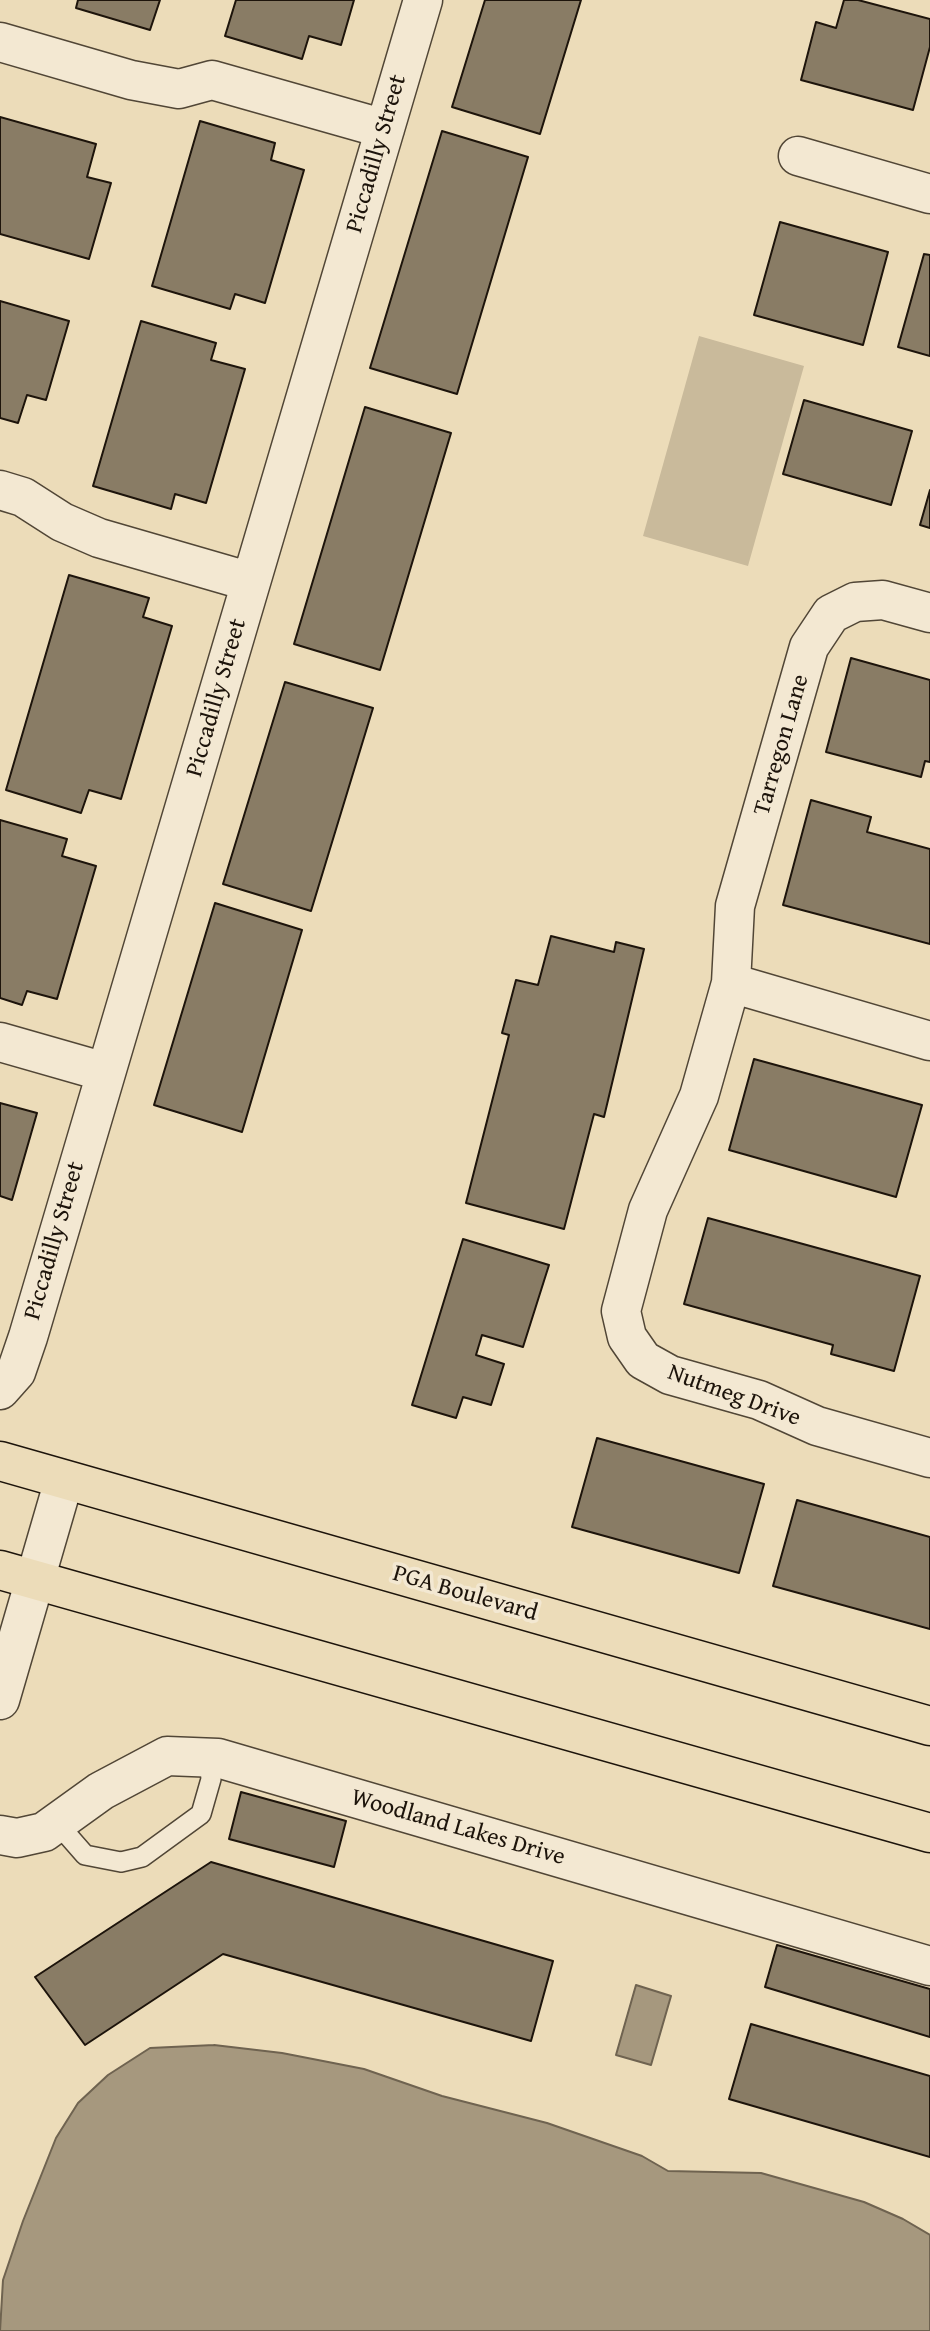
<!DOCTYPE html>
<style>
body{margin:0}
canvas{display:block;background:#ecdcb9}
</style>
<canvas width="930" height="2331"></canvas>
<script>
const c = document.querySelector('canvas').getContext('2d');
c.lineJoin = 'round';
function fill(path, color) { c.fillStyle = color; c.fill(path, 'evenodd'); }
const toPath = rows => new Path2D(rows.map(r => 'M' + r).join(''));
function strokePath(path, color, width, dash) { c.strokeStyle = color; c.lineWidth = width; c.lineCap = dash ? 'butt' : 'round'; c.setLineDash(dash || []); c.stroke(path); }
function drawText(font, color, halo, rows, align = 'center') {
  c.font = font + ' "Gentium Book Plus",serif'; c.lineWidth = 7; c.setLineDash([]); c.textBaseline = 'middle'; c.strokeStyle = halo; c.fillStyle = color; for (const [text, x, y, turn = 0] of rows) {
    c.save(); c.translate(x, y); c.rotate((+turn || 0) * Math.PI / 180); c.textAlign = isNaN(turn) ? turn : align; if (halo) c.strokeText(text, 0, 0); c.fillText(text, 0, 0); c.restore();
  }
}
const green = toPath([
 [699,336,804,366,748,566,643,536]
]);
const water = toPath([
 [636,1985,671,1996,651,2065,616,2055,636,1985],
 [214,2045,282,2053,364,2069,442,2096,547,2123,642,2156,668,2171,761,2173,864,2202,903,2219,930,2235,930,2331,0,2331,3,2280,23,2221,56,2138,78,2103,108,2075,150,2048,214,2045]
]);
const building = toPath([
 [78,0,160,0,150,30,76,8,78,0],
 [236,0,354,0,341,45,309,36,302,59,225,36,236,0],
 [485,0,581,0,540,134,452,107,485,0],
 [844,0,858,0,930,19,930,47,913,110,801,80,816,22,836,28,844,0],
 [0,117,96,144,87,177,111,183,89,259,0,234,0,117],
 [200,121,275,143,271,160,304,170,265,303,235,294,230,309,152,286,200,121],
 [442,131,528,157,457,394,370,368,442,131],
 [780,222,888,252,863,345,754,315,780,222],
 [924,254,930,255,930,356,898,347,924,254],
 [0,301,69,321,46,400,27,395,18,423,0,418,0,301],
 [141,321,216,343,211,360,245,369,206,503,175,494,171,509,93,486,141,321],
 [804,400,912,431,891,505,783,474,804,400],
 [365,407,451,433,380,670,294,644,365,407],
 [930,490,930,528,920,525,930,490],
 [69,575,149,598,143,617,172,626,121,799,89,790,81,813,6,790,69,575],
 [851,658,930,680,930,762,925,761,921,777,826,752,851,658],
 [285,682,373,708,311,911,223,884,285,682],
 [811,800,871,817,867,832,930,849,930,944,783,905,811,800],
 [0,820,67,839,62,856,96,866,57,999,27,991,22,1005,0,998,0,820],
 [215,903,302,930,242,1132,154,1105,215,903],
 [551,936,614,952,616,942,644,949,604,1117,594,1114,564,1229,466,1203,509,1035,502,1033,516,980,538,985,551,936],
 [754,1059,922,1105,896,1197,729,1150,754,1059],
 [0,1103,37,1113,12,1200,0,1196,0,1103],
 [708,1218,920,1276,894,1371,831,1354,833,1345,684,1304,708,1218],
 [463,1239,549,1265,523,1347,482,1335,476,1355,504,1364,491,1405,463,1397,456,1418,412,1405,463,1239],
 [597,1438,764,1484,739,1573,572,1527,597,1438],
 [797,1500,930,1537,930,1629,773,1586,797,1500],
 [241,1792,346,1821,334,1867,229,1839,241,1792],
 [211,1862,553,1961,531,2041,223,1954,85,2045,35,1977,211,1862],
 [777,1945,930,1989,930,2037,765,1987,777,1945],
 [751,2024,930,2076,930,2157,729,2099,751,2024]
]);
const lane = toPath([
 [57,1823,85,1855,121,1862,142,1857,201,1814,211,1779,209,1757]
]);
const street = toPath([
 [0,42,131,80,179,89,212,80,385,129],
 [798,156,930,194],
 [0,490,23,497,62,522,99,538,251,582],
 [930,613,883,600,855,602,831,614,809,647,735,906,731,983,699,1096,648,1210,621,1311,627,1337,643,1360,670,1375,759,1400,817,1426,930,1458],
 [731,983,930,1041],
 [0,1042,105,1072],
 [0,1390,16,1372,28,1337,423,0],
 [0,1700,64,1480],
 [0,1835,17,1838,44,1832,101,1791,167,1756,218,1758,930,1966]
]);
const primary = toPath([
 [0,1461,930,1726],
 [0,1570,930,1833]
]);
const streetNames = [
 ["Piccadilly Street",377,154,-74],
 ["Piccadilly Street",217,698,-74],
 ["Tarregon Lane",782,745,-74],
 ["Piccadilly Street",55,1241,-74],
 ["Nutmeg Drive",734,1396,20],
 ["PGA Boulevard",465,1594,16],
 ["Woodland Lakes Drive",458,1828,16]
];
fill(green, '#c9ba9b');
fill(water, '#a6987e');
strokePath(water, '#6f6350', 2);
fill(building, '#897c65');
strokePath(building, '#1d140b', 2);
strokePath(lane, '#514636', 22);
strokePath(street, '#514636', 41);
strokePath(primary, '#1d140b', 41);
strokePath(lane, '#f3e8d2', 19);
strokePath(street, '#f3e8d2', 38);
strokePath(primary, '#ecdcb9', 38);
drawText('24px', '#1d140b', '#f3e8d2', streetNames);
</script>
